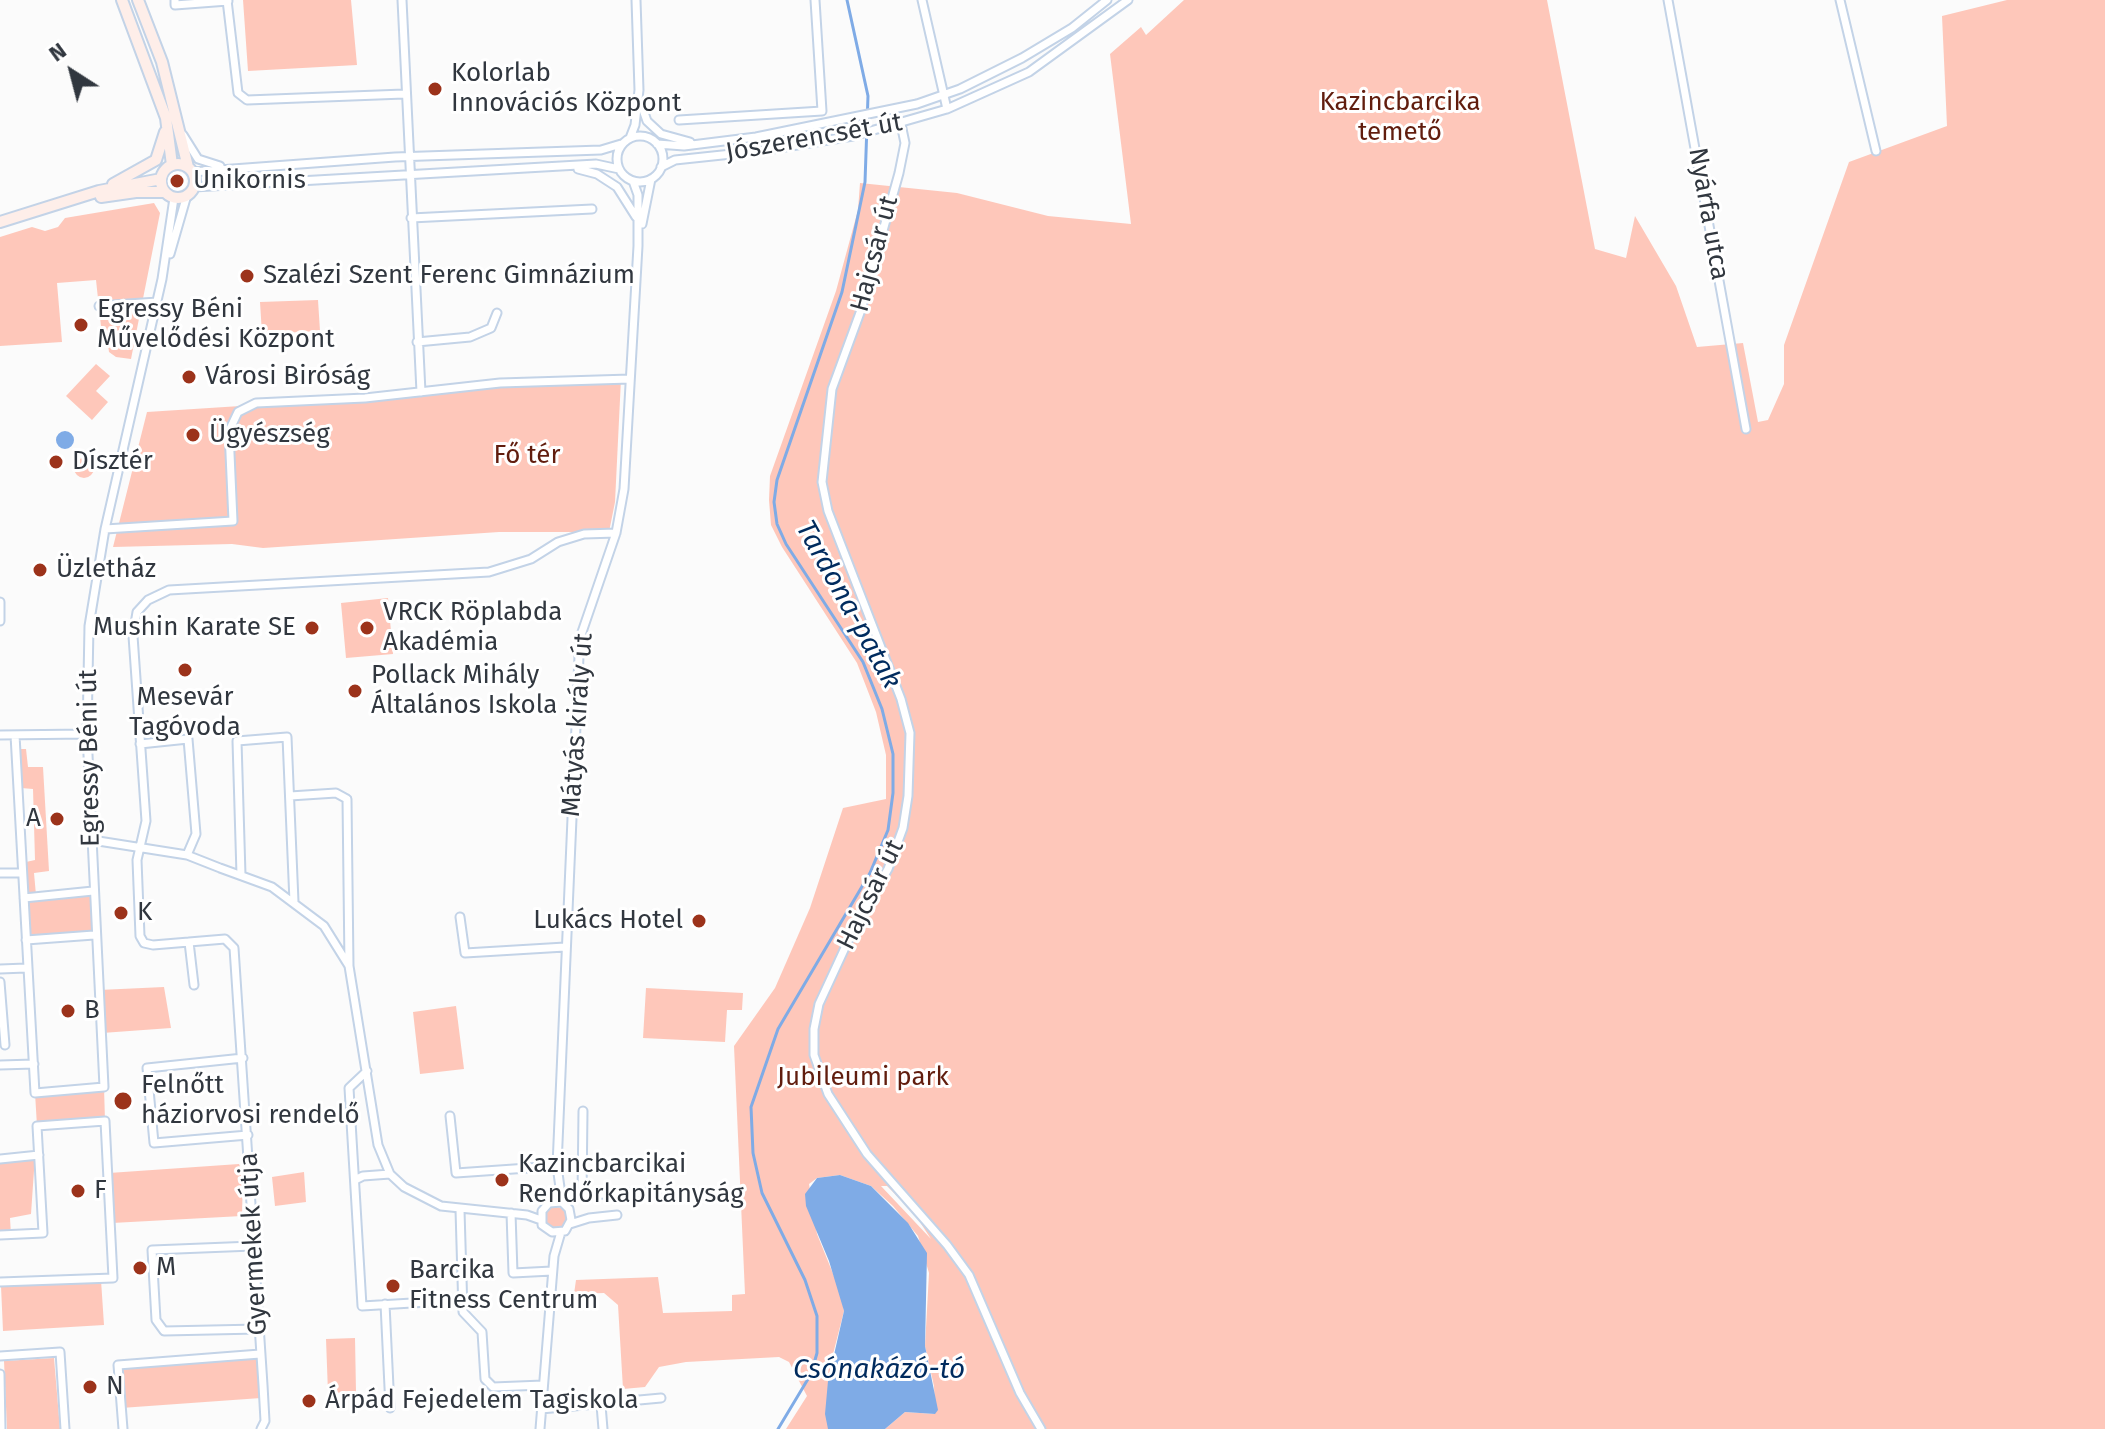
<!DOCTYPE html>
<meta charset="utf-8">
<style>
body{margin:0}
#map{position:relative;width:2105px;height:1429px;overflow:hidden;background:#fbfbfb;font-family:"Fira Sans",sans-serif}
canvas{display:block}
.north{position:absolute;left:32px;top:32px;width:80px;height:80px;-webkit-text-stroke:6px #fff;paint-order:stroke;rotate:324deg;font-size:22px;font-weight:700;line-height:32px;text-align:center;color:#31373f}
.north::after{content:'';display:block;margin:auto;width:28px;height:36px;background:#31373f;clip-path:polygon(50% 0,100% 100%,50% 72%,0 100%)}
</style>
<div id="map">
<canvas width="2105" height="1429"></canvas>
<div class="north">N</div>
</div>
<script>
const c = document.querySelector('canvas').getContext('2d');
c.lineJoin = 'round';
function fill(path, color) { c.fillStyle = color; c.fill(path, 'evenodd'); }
const toPath = rows => new Path2D(rows.map(r => 'M' + r).join(''));
function strokePath(path, color, width, dash) { c.strokeStyle = color; c.lineWidth = width; c.lineCap = dash ? 'butt' : 'round'; c.setLineDash(dash || []); c.stroke(path); }
function drawText(font, color, halo, rows, align = 'center') {
  c.font = font + ' "Fira Sans",sans-serif'; c.lineWidth = 6; c.setLineDash([]); c.textBaseline = 'middle'; c.strokeStyle = halo; c.fillStyle = color; for (const [text, x, y, turn = 0] of rows) {
    c.save(); c.translate(x, y); c.rotate((+turn || 0) * Math.PI / 180); c.textAlign = isNaN(turn) ? turn : align; if (halo) c.strokeText(text, 0, 0); c.fillText(text, 0, 0); c.restore();
  }
}
const green = toPath([
 [243,0,351,0,357,65,248,71],
 [1184,0,1547,0,1595,249,1626,258,1635,216,1676,286,1697,347,1743,343,1758,422,1768,420,1784,384,1784,345,1849,162,1947,126,1942,16,2007,0,2105,0,2105,1429,885,1429,905,1412,935,1414,934,1386,925,1346,929,1273,918,1236,893,1206,871,1186,840,1175,817,1178,809,1184,817,1234,840,1291,844,1311,831,1362,828,1429,786,1429,807,1396,789,1362,779,1357,686,1362,659,1367,645,1387,623,1389,618,1305,604,1293,574,1294,576,1280,658,1277,663,1313,732,1311,732,1295,745,1294,734,1046,775,988,810,908,843,808,886,799,886,755,876,712,857,663,782,547,771,525,769,500,770,476,836,291,858,210,860,183,957,193,1048,216,1131,224,1110,54,1141,27,1146,35],
 [881,1186,887,1186,914,1213,931,1239],
 [154,203,160,213,131,359,116,357,109,352,108,345,103,345,96,280,57,283,62,342,0,346,0,237,32,227,45,231,58,227,65,218],
 [318,300,320,331,262,334,260,302],
 [96,364,110,376,96,391,108,402,92,420,66,396],
 [621,379,615,502,609,532,499,532,263,548,232,544,113,547,147,412,365,398,500,383],
 '74 468a10 10 0 1 1 20 0a10 10 0 1 1-20 0Z',
 [388,598,393,654,346,658,341,603],
 [19,749,26,749,28,767,43,767,49,871,34,873,36,895,27,896,26,862,35,860,33,789,21,788],
 [93,891,94,935,26,940,24,898],
 [164,987,171,1028,102,1033,99,990],
 [646,988,743,993,742,1010,727,1010,725,1042,643,1038],
 [456,1006,464,1069,420,1074,413,1012],
 [104,1087,105,1121,37,1126,35,1093],
 [35,1156,31,1214,10,1218,11,1235,0,1235,0,1159],
 [239,1164,243,1174,242,1216,112,1223,109,1173],
 [304,1172,306,1202,275,1206,272,1177],
 '545 1218a11 11 0 1 1 22 0a11 11 0 1 1-22 0Z',
 [101,1280,104,1325,3,1331,1,1286],
 [355,1338,356,1392,328,1393,326,1339],
 [256,1355,261,1398,121,1408,118,1365],
 [54,1358,60,1429,7,1429,4,1361]
]);
const water = toPath([
 '56 440a9 9 0 1 1 18 0a9 9 0 1 1-18 0Z',
 [840,1175,871,1186,908,1223,927,1253,925,1346,938,1410,935,1414,905,1412,885,1429,828,1429,825,1414,828,1381,844,1311,829,1261,806,1206,805,1194,817,1178]
]);
const stream = toPath([
 [778,1429,811,1374,817,1353,817,1316,805,1280,762,1193,753,1153,751,1107,778,1029,870,873,888,830,893,793,893,754,882,709,863,662,786,544,777,524,774,502,777,480,842,292,865,182,868,96,847,0]
]);
const street = toPath([
 [175,0,175,5,228,1],
 [227,0,238,93,247,100,404,94],
 [402,0,421,392],
 [922,0,947,109],
 [1668,0,1746,429],
 [1840,0,1876,151],
 [641,104,647,121,661,134,690,142],
 [679,120,822,111,815,0],
 [901,124,905,143,899,173,861,310,832,389,822,482,828,511,901,699,910,733,908,796,903,828,888,869,856,924,819,1004,814,1029,814,1055,828,1094,867,1154,947,1245,969,1275,1020,1393,1041,1429],
 [183,135,198,159,220,166],
 '617 159a23 23 0 1 1 46 0a23 23 0 1 1-46 0Z',
 [630,138,635,125,639,90,636,0],
 [657,144,684,146,756,137,917,104,960,89,1022,58,1072,28,1107,0],
 [661,167,675,160,760,151,853,136,947,109,1029,72,1128,0],
 [578,169,597,174,617,187,636,217],
 [192,172,395,157,601,150,621,144],
 [194,187,596,164,619,169],
 [411,218,592,209],
 [642,224,651,179],
 [170,254,187,195],
 [99,306,157,302],
 [417,342,470,337,491,328,497,313],
 [105,529,233,521,229,431,238,412,256,403,365,398,500,383,630,379],
 [0,602,0,621],
 [0,735,87,734],
 [15,735,35,1093,104,1087,87,734,89,626,105,529,162,279,174,198],
 [140,744,188,739,196,834,187,855],
 [290,796,336,793,347,799,349,966],
 [92,840,187,855,220,868,272,887,324,926,349,966,378,1145,390,1174,404,1187,441,1206,527,1215,541,1220],
 [0,873,22,873],
 [241,875,237,741,287,737,294,902],
 [24,898,93,891],
 [460,917,465,953,565,947],
 [26,940,94,935],
 [189,942,194,985],
 [0,969,26,968],
 [0,982,5,1045],
 [243,1058,147,1068,154,1143,248,1135],
 [0,1065,34,1064],
 [367,1071,349,1088,362,1306,462,1300],
 [583,1111,582,1195,656,1192],
 [450,1116,456,1173,557,1166],
 [0,1159,39,1155],
 [355,1180,363,1176,390,1174],
 [562,1202,549,1203,542,1211,542,1225,552,1232,565,1231,571,1220,569,1209,562,1202,557,1166,579,656,581,635,616,533,624,489,638,246,638,195,633,181],
 [460,1210,463,1312,482,1332,485,1379,493,1387,543,1385],
 [511,1213,513,1273,552,1271],
 [570,1224,589,1218,617,1215],
 [0,1235,43,1233,37,1126,105,1121,113,1278,0,1282],
 [253,1246,152,1250,156,1320,164,1331,258,1329],
 [385,1304,390,1408],
 [0,1356,60,1352,65,1429],
 [0,1374,1,1429],
 [601,1405,603,1429],
 [541,1409,661,1398],
 [123,1429,118,1365,260,1354],
 [261,1429,265,1421,263,1385,234,948,225,939,153,945,144,943,140,936,137,860,146,821,133,636,137,612,148,600,169,590,489,572,531,559,558,542,584,534,616,533],
 [540,1429,554,1256,561,1232]
]);
const secondary = toPath([
 [122,0,166,118,172,165],
 [138,0,162,62,188,167],
 '161 181a17 17 0 1 1 34 0a17 17 0 1 1-34 0Z',
 [113,184,156,160,165,132],
 [101,197,136,192,165,192],
 [0,222,99,191,161,179]
]);
const markers = [
 [435,89,8,"#9c331b"],
 [177,181,8,"#9c331b"],
 [247,276,8,"#9c331b"],
 [81,325,8,"#9c331b"],
 [189,377,8,"#9c331b"],
 [193,435,8,"#9c331b"],
 [56,462,8,"#9c331b"],
 [40,570,8,"#9c331b"],
 [312,628,8,"#9c331b"],
 [367,628,8,"#9c331b"],
 [185,670,8,"#9c331b"],
 [355,691,8,"#9c331b"],
 [57,819,8,"#9c331b"],
 [121,913,8,"#9c331b"],
 [699,921,8,"#9c331b"],
 [68,1011,8,"#9c331b"],
 [123,1101,10,"#9c331b"],
 [502,1180,8,"#9c331b"],
 [78,1191,8,"#9c331b"],
 [140,1268,8,"#9c331b"],
 [393,1286,8,"#9c331b"],
 [90,1387,8,"#9c331b"],
 [309,1401,8,"#9c331b"]
];
const poiNames = [
 ["Kolorlab",451,74],
 ["Innovációs Központ",451,104],
 ["Unikornis",193,181],
 ["Szalézi Szent Ferenc Gimnázium",263,276],
 ["Egressy Béni",97,310],
 ["Művelődési Központ",97,340],
 ["Városi Biróság",205,377],
 ["Ügyészség",209,435],
 ["Dísztér",72,462],
 ["Üzletház",56,570],
 ["VRCK Röplabda",383,613],
 ["Akadémia",383,643],
 ["Mushin Karate SE",296,628,"right"],
 ["Pollack Mihály",371,676],
 ["Általános Iskola",371,706],
 ["Mesevár",185,698,"center"],
 ["Tagóvoda",185,728,"center"],
 ["A",41,819,"right"],
 ["K",137,913],
 ["Lukács Hotel",683,921,"right"],
 ["B",84,1011],
 ["Felnőtt",141,1086],
 ["háziorvosi rendelő",141,1116],
 ["Kazincbarcikai",518,1165],
 ["Rendőrkapitányság",518,1195],
 ["F",94,1191],
 ["M",156,1268],
 ["Barcika",409,1271],
 ["Fitness Centrum",409,1301],
 ["N",106,1387],
 ["Árpád Fejedelem Tagiskola",325,1401]
];
const parkNames = [
 ["Kazincbarcika",1400,103],
 ["temető",1400,133],
 ["Fő tér",527,456],
 ["Jubileumi park",863,1078]
];
const streetNames = [
 ["Jószerencsét út",814,138,-10],
 ["Nyárfa utca",1708,214,80],
 ["Hajcsár út",875,254,-75],
 ["Mátyás király út",578,725,-86],
 ["Egressy Béni út",90,758,-91],
 ["Hajcsár út",871,895,-64],
 ["Gyermekek útja",254,1244,-93]
];
const waterNames = [
 ["Tardona-patak",848,605,61],
 ["Csónakázó-tó",879,1370]
];
fill(green, '#fec7ba');
fill(water, '#7fabe6');
strokePath(stream, '#7fabe6', 3);
strokePath(street, '#c3d3e7', 11);
strokePath(secondary, '#c3d3e7', 14);
strokePath(street, '#fff', 7);
strokePath(secondary, '#feeee9', 10);
for (const [x, y, r, color] of markers) { const dot = new Path2D(); dot.arc(x, y, r, 0, 2 * Math.PI); c.fillStyle = color; c.fill(dot); strokePath(dot, '#fff', 3); }
drawText('26px', '#31373f', '#fff', poiNames, 'left');
drawText('26px', '#611d0e', '#fff', parkNames);
drawText('26px', '#31373f', '#fff', streetNames);
drawText('italic 28px', '#002b5e', '#fff', waterNames);
</script>
